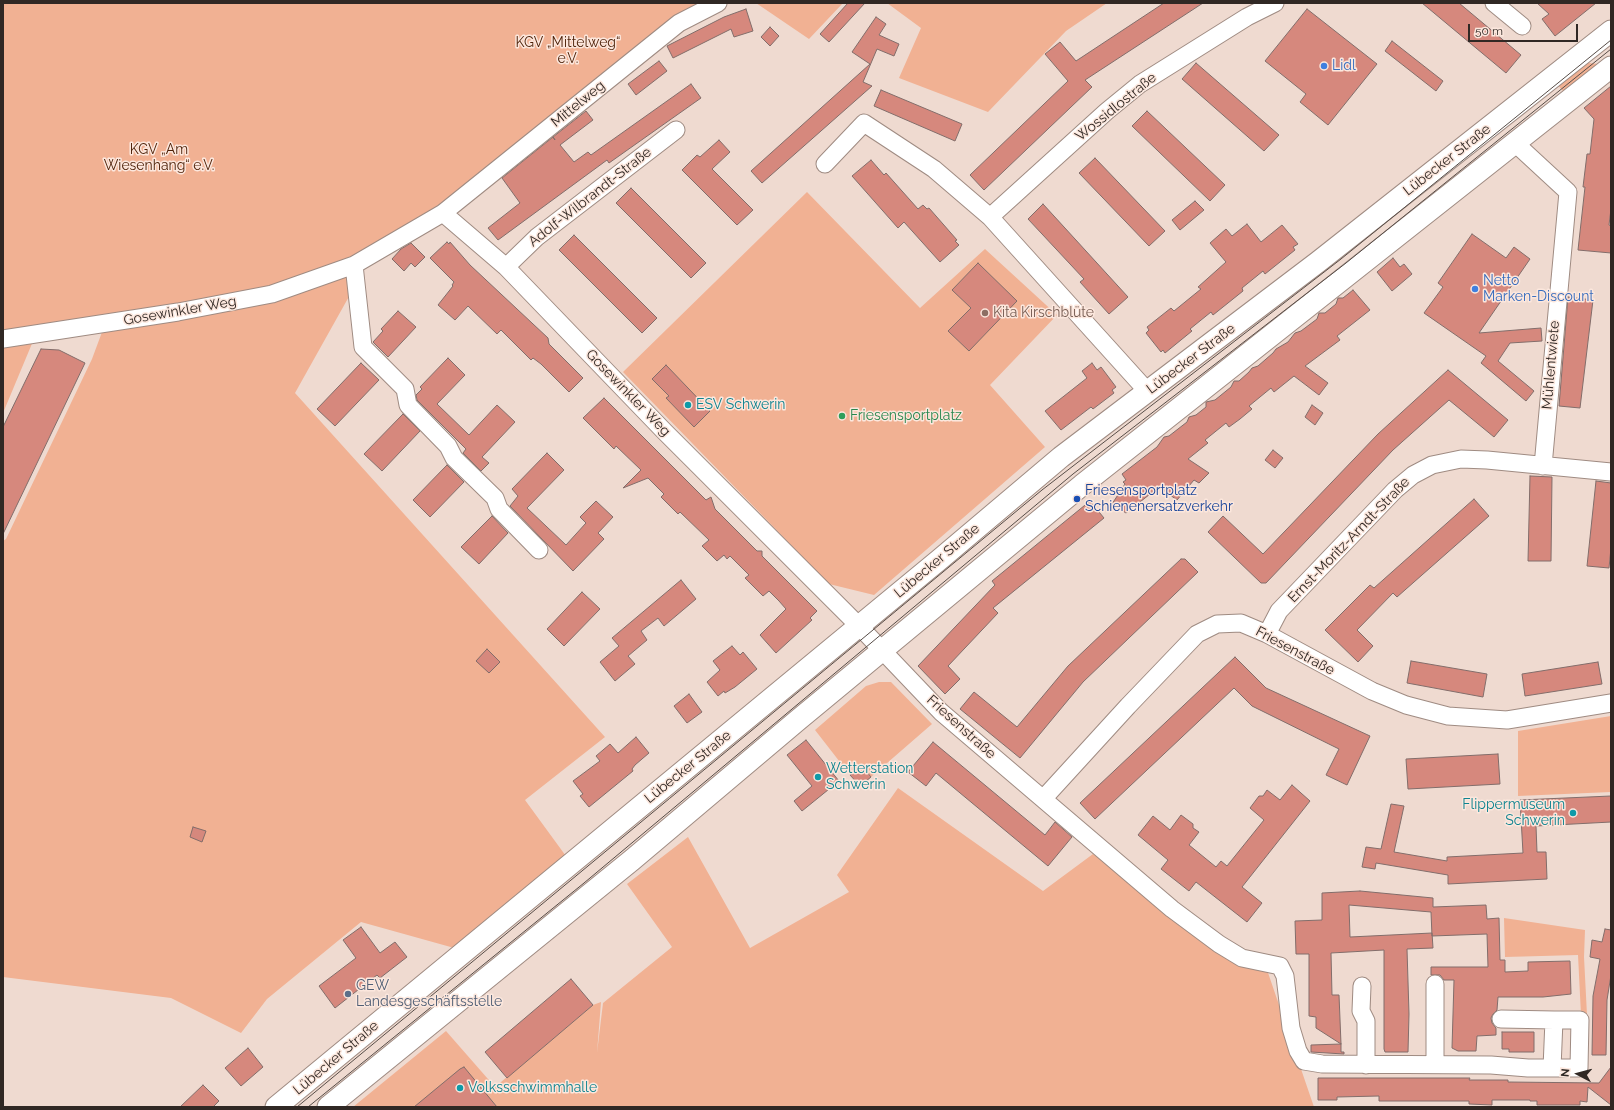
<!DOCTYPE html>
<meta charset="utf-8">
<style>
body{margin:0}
#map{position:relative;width:1614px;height:1110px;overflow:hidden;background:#efdad0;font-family:Raleway,sans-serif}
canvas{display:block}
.frame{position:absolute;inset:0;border:4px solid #302824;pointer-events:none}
.north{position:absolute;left:1558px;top:1054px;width:40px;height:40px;-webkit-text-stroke:3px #fce7dd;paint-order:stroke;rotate:276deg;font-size:11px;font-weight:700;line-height:16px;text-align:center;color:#302824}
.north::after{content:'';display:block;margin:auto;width:14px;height:18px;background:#302824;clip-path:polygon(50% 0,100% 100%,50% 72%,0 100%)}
.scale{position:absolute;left:1468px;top:24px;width:110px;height:18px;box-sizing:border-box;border:2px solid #302824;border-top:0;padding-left:5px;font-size:12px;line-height:14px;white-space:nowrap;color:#302824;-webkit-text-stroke:3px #fce7dd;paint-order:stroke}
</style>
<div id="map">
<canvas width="1614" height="1110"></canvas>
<div class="frame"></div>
<div class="north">N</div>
<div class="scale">50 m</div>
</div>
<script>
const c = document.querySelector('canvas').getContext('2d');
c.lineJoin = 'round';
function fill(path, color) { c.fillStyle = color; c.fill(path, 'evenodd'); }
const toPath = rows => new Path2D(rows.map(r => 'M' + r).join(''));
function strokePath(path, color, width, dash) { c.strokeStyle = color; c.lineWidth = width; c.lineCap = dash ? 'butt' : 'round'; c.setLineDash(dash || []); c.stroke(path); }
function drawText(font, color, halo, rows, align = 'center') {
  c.font = font + ' Raleway,sans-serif'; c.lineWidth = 3; c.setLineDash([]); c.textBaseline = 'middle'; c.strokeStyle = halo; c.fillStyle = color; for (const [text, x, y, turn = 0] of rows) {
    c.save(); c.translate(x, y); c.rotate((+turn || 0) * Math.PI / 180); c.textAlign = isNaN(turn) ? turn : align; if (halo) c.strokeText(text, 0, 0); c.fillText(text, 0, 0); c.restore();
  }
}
const green = toPath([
 [3,3,718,3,443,213,354,265,356,284,295,393,605,737,525,800,571,863,465,951,361,922,267,999,241,1033,171,998,3,977,3,541,6,539,92,359,105,324,36,334,3,413],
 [756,3,843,3,809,39],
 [887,3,1107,3,1066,31,988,112,899,78,921,28],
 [1578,62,1599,64,1563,91,1554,81],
 [807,192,920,308,985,249,1057,315,990,385,1045,447,874,595,829,584,623,372],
 [879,682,891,682,932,724,871,777,862,766,850,775,815,730,866,686],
 [1611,716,1611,792,1518,796,1518,731],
 [898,788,1043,891,1093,854,1172,909,1265,964,1314,1107,353,1107,446,1031,495,1087,593,1005,601,1002,597,1053,603,1003,672,947,627,884,688,837,750,948,849,892,837,875],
 [1504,918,1585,930,1584,957,1587,1015,1581,1015,1578,955,1505,957]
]);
const building = toPath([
 [848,3,865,3,829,42,820,34,848,3],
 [1164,3,1203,3,1085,80,1092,87,984,190,970,175,1068,81,1045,54,1060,42,1076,61,1164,3],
 [1422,3,1459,3,1521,55,1506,73,1422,3],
 [1537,3,1596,3,1555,36,1542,19,1549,14,1537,3],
 [746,9,753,31,734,37,731,29,673,58,667,46,724,17,746,9],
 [1307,9,1377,64,1328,125,1300,102,1306,94,1265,61,1307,9],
 [876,17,886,24,879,35,899,44,894,56,877,49,863,82,872,86,762,183,751,171,870,64,852,52,876,17],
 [770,27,779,36,770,46,761,37,770,27],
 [1392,41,1443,81,1436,91,1385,51,1392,41],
 [659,61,667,71,636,95,628,84,659,61],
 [1196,63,1279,135,1264,151,1182,79,1196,63],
 [691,84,701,98,609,163,607,160,498,240,488,228,520,203,502,178,553,137,555,140,553,137,586,111,593,120,560,145,574,162,588,152,591,155,691,84],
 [1611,86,1611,209,1609,225,1611,226,1611,253,1578,250,1585,187,1583,187,1587,154,1590,154,1594,119,1584,108,1611,86],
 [881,90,962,124,955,141,874,106,881,90],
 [1147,111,1225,185,1210,201,1132,126,1147,111],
 [719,140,730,152,712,169,753,210,737,225,682,170,697,155,700,157,719,140],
 [1095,158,1165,231,1149,246,1079,173,1095,158],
 [871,160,884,175,886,173,918,209,923,205,927,209,929,208,957,240,955,241,959,245,940,262,904,222,898,228,852,176,871,160],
 [631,188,706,263,691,278,616,203,631,188],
 [1195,201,1204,210,1180,230,1172,220,1195,201],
 [1043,204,1128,297,1109,314,1080,282,1084,279,1028,219,1043,204],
 [1247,224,1261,242,1282,225,1298,244,1293,247,1295,250,1265,274,1263,271,1242,288,1243,291,1213,315,1211,312,1190,329,1192,331,1165,353,1163,350,1161,352,1146,333,1149,330,1147,327,1171,308,1174,311,1201,289,1198,287,1226,262,1210,243,1226,229,1232,236,1247,224],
 [1472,234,1506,258,1514,247,1530,259,1479,333,1541,328,1542,341,1510,343,1498,361,1534,391,1526,401,1481,363,1486,356,1424,313,1443,287,1438,283,1472,234],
 [574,235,657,318,642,333,559,250,574,235],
 [447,242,449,244,450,242,470,265,548,338,549,344,583,378,569,392,541,364,533,358,531,360,501,330,497,334,468,306,455,320,438,305,453,286,452,285,454,282,430,258,447,242],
 [411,243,425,257,415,267,411,263,404,271,392,259,401,249,411,243],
 [1393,258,1400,267,1404,264,1412,274,1392,291,1377,272,1393,258],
 [978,263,1017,301,969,351,948,331,971,308,952,290,978,263],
 [1353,290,1370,310,1337,336,1340,340,1305,366,1328,383,1319,395,1294,376,1274,392,1271,388,1249,406,1252,409,1240,419,1229,427,1226,423,1205,440,1208,443,1188,459,1209,473,1199,483,1194,480,1177,500,1159,487,1126,513,1112,504,1125,484,1123,482,1126,480,1122,474,1157,447,1164,437,1169,436,1187,422,1189,417,1196,415,1206,407,1206,402,1215,400,1231,387,1234,381,1239,381,1249,372,1252,368,1258,366,1273,353,1276,349,1288,342,1295,333,1301,331,1317,319,1319,313,1325,313,1336,304,1338,298,1343,298,1353,290],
 [1568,297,1593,300,1580,408,1559,406,1568,297],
 [398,311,416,327,388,357,373,342,383,331,381,329,398,311],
 [41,349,59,350,85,363,3,534,3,427,41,349],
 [448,358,465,375,437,404,469,435,497,405,515,422,482,457,489,463,481,471,463,453,466,449,417,400,416,395,422,389,420,387,448,358],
 [361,363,379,380,335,426,317,409,361,363],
 [1092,363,1097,370,1101,367,1116,387,1112,390,1114,393,1093,409,1091,407,1061,430,1045,411,1087,378,1082,371,1092,363],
 [666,365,710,411,694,427,666,398,669,396,652,379,666,365],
 [1448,370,1508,420,1494,437,1449,400,1393,450,1266,583,1261,583,1208,532,1223,516,1263,554,1378,434,1448,370],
 [604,398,706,500,711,497,715,509,757,551,762,551,762,556,817,611,810,618,812,620,776,653,760,635,786,609,779,601,769,591,763,596,745,578,749,575,730,556,727,559,724,555,717,561,702,546,709,540,680,512,678,514,661,497,664,494,648,478,623,488,641,470,616,446,614,449,583,418,604,398],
 [1312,405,1323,413,1315,425,1305,417,1312,405],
 [403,414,420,431,382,471,364,454,403,414],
 [1273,450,1283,458,1275,468,1265,460,1273,450],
 [547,453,564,470,527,508,566,545,586,523,580,517,596,501,613,517,598,533,604,539,573,571,510,506,518,496,512,489,547,453],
 [447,465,464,482,430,517,413,500,447,465],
 [1530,476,1552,477,1551,561,1528,561,1530,476],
 [1596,481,1611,483,1611,548,1609,568,1587,566,1596,481],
 [1474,499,1489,516,1397,597,1393,593,1357,630,1373,646,1358,662,1325,630,1370,585,1374,588,1474,499],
 [1090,501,1104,518,993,608,998,613,948,666,960,679,945,694,918,666,995,585,992,581,1090,501],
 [492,516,508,533,479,564,461,547,492,516],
 [1181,559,1185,559,1198,572,1083,682,1020,758,960,709,974,692,1017,727,1068,666,1181,559],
 [681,580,696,599,664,626,658,618,641,631,647,640,628,656,635,664,615,681,600,662,619,646,612,638,681,580],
 [582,592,600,609,564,646,547,629,582,592],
 [732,646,740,655,743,652,757,669,735,687,725,693,724,691,718,696,707,682,720,670,713,661,732,646],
 [487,649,500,662,489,673,476,661,487,649],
 [1235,657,1266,688,1370,736,1347,785,1326,775,1339,749,1252,706,1234,688,1095,819,1080,803,1235,657],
 [1411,661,1487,674,1483,697,1407,683,1411,661],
 [1598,662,1602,684,1525,696,1522,674,1598,662],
 [689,694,702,712,687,723,674,706,689,694],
 [636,737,649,753,635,765,632,769,633,771,589,807,580,796,583,794,573,781,600,761,596,756,610,744,618,753,636,737],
 [806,740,839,781,802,811,794,801,812,786,787,755,806,740],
 [933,742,1045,835,1055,822,1072,837,1048,866,936,773,926,786,908,772,933,742],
 [1498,754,1500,784,1408,789,1406,759,1498,754],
 [862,766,871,777,860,786,850,775,862,766],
 [1292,785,1310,801,1242,887,1262,903,1247,922,1196,882,1189,891,1161,869,1168,860,1138,835,1153,816,1170,830,1181,815,1193,824,1193,828,1199,832,1189,845,1216,867,1221,861,1227,866,1264,820,1250,808,1259,796,1263,796,1267,790,1280,800,1292,785],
 [1611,796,1611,822,1536,826,1537,852,1546,852,1547,879,1448,884,1448,875,1376,863,1375,869,1362,867,1366,847,1381,849,1391,804,1404,806,1394,852,1447,861,1447,857,1523,853,1520,800,1611,796],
 [193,827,206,831,202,842,190,837,193,827],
 [1360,891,1433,898,1433,907,1486,905,1487,919,1499,918,1500,960,1505,960,1505,972,1528,971,1528,962,1570,961,1571,994,1543,997,1498,997,1497,1010,1493,1014,1491,1018,1492,1023,1496,1028,1496,1035,1477,1036,1476,1051,1458,1051,1452,1048,1454,980,1444,980,1440,975,1431,975,1431,967,1488,967,1487,934,1432,936,1431,912,1349,905,1350,937,1432,933,1433,948,1407,949,1409,1014,1408,1052,1385,1052,1384,1049,1384,950,1331,953,1332,995,1339,995,1341,1044,1316,1028,1316,1017,1309,1016,1309,954,1296,954,1295,921,1322,920,1322,893,1360,891],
 [361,927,380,953,395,942,407,957,380,978,377,975,335,1008,319,986,356,958,343,940,361,927],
 [1605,929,1611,930,1611,975,1607,1000,1606,1055,1592,1055,1593,996,1600,959,1590,957,1592,940,1602,942,1605,929],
 [571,979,593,1005,507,1078,485,1052,571,979],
 [1502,1032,1534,1032,1534,1052,1509,1052,1509,1049,1502,1049,1502,1032],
 [1341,1044,1341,1052,1344,1052,1344,1054,1311,1052,1311,1045,1341,1044],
 [248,1048,263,1067,241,1086,225,1068,248,1048],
 [464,1067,497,1107,414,1107,460,1069,464,1067],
 [1611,1067,1611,1105,1588,1087,1587,1102,1580,1101,1580,1105,1537,1105,1537,1101,1530,1101,1530,1100,1492,1100,1492,1105,1469,1104,1469,1101,1379,1101,1379,1096,1337,1097,1337,1100,1318,1100,1318,1078,1470,1078,1469,1080,1508,1080,1508,1082,1599,1083,1611,1067],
 [203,1085,219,1101,213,1107,180,1107,203,1085]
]);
const minor = toPath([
 [1494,3,1522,26],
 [1515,143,1568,192,1543,466],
 [825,164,864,123,934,169,990,217,1148,392],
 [443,213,506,267,664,431,859,626,941,712,1043,799,1128,706,1197,634,1217,624,1241,623,1267,634,1372,691,1406,705,1448,716,1507,720,1611,703],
 [990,217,1107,111,1140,84,1247,17,1275,3],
 [354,265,363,347,405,389,408,405,448,446,454,458,495,498,499,509,539,550],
 [506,267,537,237,676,130],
 [3,339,178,312,272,294,354,265,443,213,679,23,718,3],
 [1267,634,1279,611,1395,490,1413,475,1432,465,1461,459,1487,460,1611,472],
 [1043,799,1172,909,1219,944,1242,958,1280,966,1285,976,1291,1028,1298,1051,1304,1061,1322,1064,1491,1065,1528,1068,1579,1068,1580,1020,1554,1020,1552,1068],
 [1435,984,1435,1064],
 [1362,986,1361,1011,1366,1021,1366,1065],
 [1501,1019,1554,1020]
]);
const tertiary = toPath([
 [276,1107,939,560,1061,457,1318,262,1611,31],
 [328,1107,632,860,798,720,1082,485,1611,67]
]);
const tram = toPath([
 [297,1107,1042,490,1341,259,1611,40],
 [308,1107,584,883,1073,474,1346,263,1611,49]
]);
const markers = [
 [1324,66,4,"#3f7fe0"],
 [1475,289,4,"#3f7fe0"],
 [985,313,4,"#8d6e63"],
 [688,405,4,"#0f9aa8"],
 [842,416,4,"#2e9e5b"],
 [1077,499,4,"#1a4fb4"],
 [818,777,4,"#0f9aa8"],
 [1573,813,4,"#0f9aa8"],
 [348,994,4,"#5c6f8a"],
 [460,1088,4,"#0f9aa8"]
];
const parkNames = [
 ["KGV „Mittelweg“",568,43],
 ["e.V.",568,59],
 ["KGV „Am",159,150],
 ["Wiesenhang“ e.V.",159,166]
];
const shopNames = [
 ["Lidl",1332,66],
 ["Netto",1483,281],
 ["Marken-Discount",1483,297]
];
const streetNames = [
 ["Mittelweg",578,104,-39],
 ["Wossidlostraße",1116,107,-39],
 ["Lübecker Straße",1447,160,-38],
 ["Adolf-Wilbrandt-Straße",590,197,-38],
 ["Gosewinkler Weg",180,311,-10],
 ["Lübecker Straße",1191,359,-37],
 ["Mühlentwiete",1551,365,-85],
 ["Gosewinkler Weg",628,393,46],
 ["Ernst-Moritz-Arndt-Straße",1349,540,-46],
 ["Lübecker Straße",937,561,-40],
 ["Friesenstraße",1295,651,28],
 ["Friesenstraße",961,727,42],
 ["Lübecker Straße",688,767,-39],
 ["Lübecker Straße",336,1058,-40]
];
const educationNames = [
 ["Kita Kirschblüte",993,313]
];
const cultureNames = [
 ["ESV Schwerin",696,405],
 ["Wetterstation",826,769],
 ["Schwerin",826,785],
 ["Flippermuseum",1565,805,"right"],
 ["Schwerin",1565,821,"right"],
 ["Volksschwimmhalle",468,1088]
];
const leisureNames = [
 ["Friesensportplatz",850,416]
];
const transitNames = [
 ["Friesensportplatz",1085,491],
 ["Schienenersatzverkehr",1085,507]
];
const serviceNames = [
 ["GEW",356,986],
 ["Landesgeschäftsstelle",356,1002]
];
fill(green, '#f1b193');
fill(building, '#d6887d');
strokePath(building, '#826d6a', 1);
strokePath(minor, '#9f8b82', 19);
strokePath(tertiary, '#9f8b82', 23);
strokePath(minor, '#fff', 17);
strokePath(tertiary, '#fff', 21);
strokePath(tram, '#574d48', 1);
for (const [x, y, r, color] of markers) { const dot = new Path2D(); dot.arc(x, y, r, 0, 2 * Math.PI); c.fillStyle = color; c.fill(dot); strokePath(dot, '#fce7dd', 1.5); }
drawText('14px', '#4b1e05', '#fce7dd', parkNames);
drawText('14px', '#366cbe', '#fce7dd', shopNames, 'left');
drawText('14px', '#302824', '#fce7dd', streetNames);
drawText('14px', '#785e54', '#fce7dd', educationNames, 'left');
drawText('14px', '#0d838f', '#fce7dd', cultureNames, 'left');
drawText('14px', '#27864d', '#fce7dd', leisureNames, 'left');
drawText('14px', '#164399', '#fce7dd', transitNames, 'left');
drawText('14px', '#4e5e75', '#fce7dd', serviceNames, 'left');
</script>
